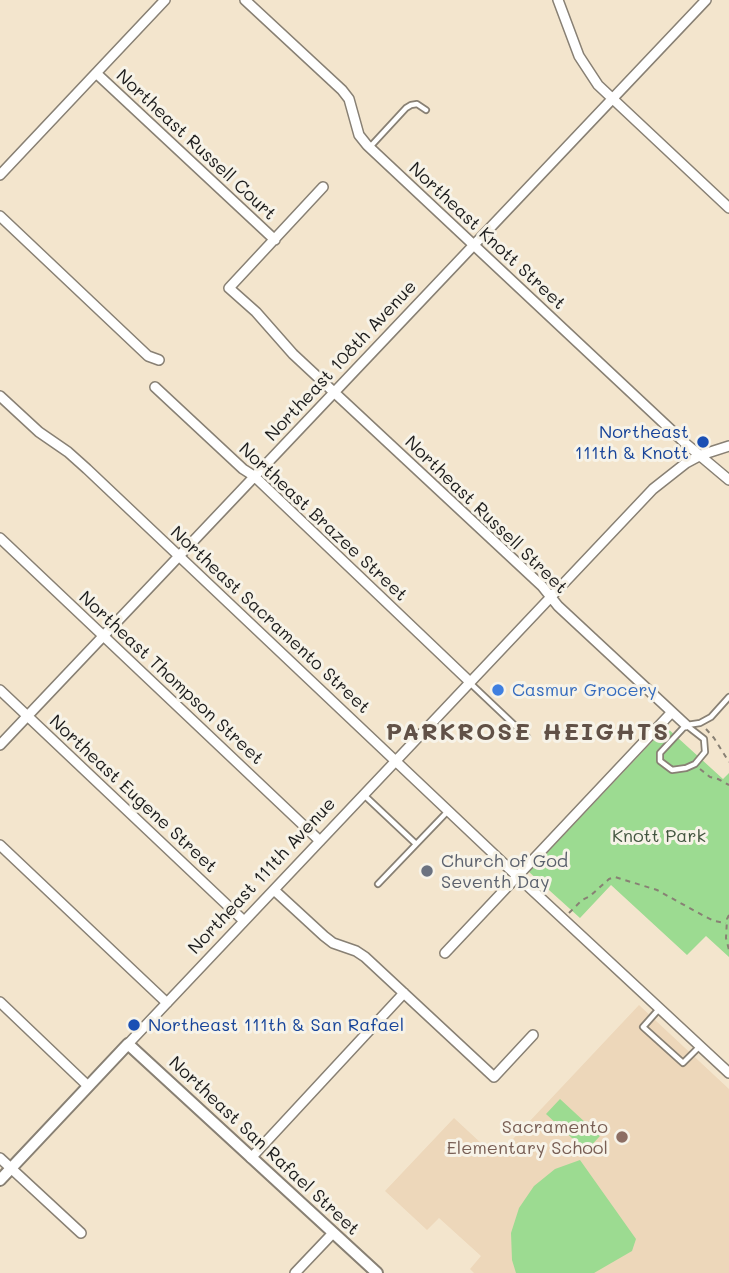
<!DOCTYPE html>
<style>
body{margin:0}
canvas{display:block;background:#f3e5cd}
</style>
<canvas width="729" height="1273"></canvas>
<script>
const c = document.querySelector('canvas').getContext('2d');
c.lineJoin = 'round';
function fill(path, color) { c.fillStyle = color; c.fill(path, 'evenodd'); }
const toPath = rows => new Path2D(rows.map(r => 'M' + r).join(''));
function strokePath(path, color, width, dash) { c.strokeStyle = color; c.lineWidth = width; c.lineCap = dash ? 'butt' : 'round'; c.setLineDash(dash || []); c.stroke(path); }
function drawText(font, color, halo, rows, align = 'center') {
  c.font = font + ' Mali,sans-serif'; c.lineWidth = 6; c.setLineDash([]); c.textBaseline = 'middle'; c.strokeStyle = halo; c.fillStyle = color; for (const [text, x, y, turn = 0] of rows) {
    c.save(); c.translate(x, y); c.rotate((+turn || 0) * Math.PI / 180); c.textAlign = isNaN(turn) ? turn : align; if (halo) c.strokeText(text, 0, 0); c.fillText(text, 0, 0); c.restore();
  }
}
const built = toPath([
 [639,1005,729,1089,729,1273,474,1273,470,1269,481,1256,439,1218,427,1230,385,1191,454,1118,496,1157]
]);
const green = toPath([
 [666,727,723,779,729,773,729,957,706,936,687,955,611,885,580,918,529,872],
 [560,1099,600,1136,586,1151,546,1114],
 [580,1160,636,1239,632,1251,594,1273,516,1273,512,1260,511,1233,519,1208,534,1186,555,1169]
]);
const path = toPath([
 [706,729,714,738,729,762],
 [700,769,710,777,718,779,729,785],
 [569,913,582,900,590,896,609,879,615,877,657,890,704,916,714,921,726,923],
 [729,915,727,919,726,938,729,950]
]);
const service = toPath([
 [370,147,406,108,411,105,417,104,426,110],
 [470,683,527,737],
 [686,725,704,739,705,752,695,764,686,768,672,770,660,761,660,753,686,725],
 [687,725,700,723,711,717,729,697],
 [364,795,416,844],
 [378,884,448,811],
 [659,1009,643,1027,683,1063,700,1046]
]);
const minor = toPath([
 [245,0,342,90,349,99,359,135,367,145,685,443,729,480],
 [558,0,579,56,598,85,729,208],
 [96,73,275,240],
 [0,175,165,0],
 [323,187,229,288,256,312,293,354,542,586,558,606,686,725],
 [0,216,148,356,159,360],
 [155,387,243,469,254,476,470,682],
 [0,396,39,432,68,452,87,469,517,876,729,1073],
 [0,538,320,841],
 [0,690,244,921],
 [0,745,706,0],
 [0,845,167,1003],
 [274,890,324,936,333,943,356,951,365,957,494,1077,533,1035],
 [445,953,672,712],
 [0,1002,88,1086],
 [128,1044,653,489,686,463,701,455,729,446],
 [0,1158,81,1233],
 [251,1158,404,993],
 [295,1273,333,1233]
]);
const tertiary = toPath([
 [0,1180,128,1044,377,1273]
]);
const markers = [
 [703,442,7,"#1a4fb4"],
 [498,690,7,"#3f7fe0"],
 [427,871,7,"#6b7280"],
 [134,1025,7,"#1a4fb4"],
 [622,1137,7,"#8d6e63"]
];
const streetNames = [
 ["Northeast Russell Court",196,145,43],
 ["Northeast Knott Street",487,236,43],
 ["Northeast 108th Avenue",341,361,-47],
 ["Northeast Russell Street",486,515,44],
 ["Northeast Brazee Street",323,522,43],
 ["Northeast Sacramento Street",270,620,43],
 ["Northeast Thompson Street",171,678,43],
 ["Northeast Eugene Street",133,794,43],
 ["Northeast 111th Avenue",262,876,-47],
 ["Northeast San Rafael Street",264,1146,43]
];
const transitNames = [
 ["Northeast",689,432],
 ["111th & Knott",689,453],
 ["Northeast 111th & San Rafael",148,1025,"left"]
];
const shopNames = [
 ["Casmur Grocery",512,690]
];
const parkNames = [
 ["Knott Park",659,836]
];
const worshipNames = [
 ["Church of God",441,861],
 ["Seventh Day",441,882]
];
const educationNames = [
 ["Sacramento",608,1127],
 ["Elementary School",608,1148]
];
const districtNames = [
 ["PARKROSE HEIGHTS",528,733]
];
fill(built, '#edd7ba');
fill(green, '#9cdb91');
strokePath(service, '#888074', 8);
strokePath(minor, '#888074', 12);
strokePath(tertiary, '#888074', 14);
strokePath(path, '#888074', 2, [5, 5]);
strokePath(service, '#fff', 4.5);
strokePath(minor, '#fff', 9);
strokePath(tertiary, '#fff', 10);
for (const [x, y, r, color] of markers) { const dot = new Path2D(); dot.arc(x, y, r, 0, 2 * Math.PI); c.fillStyle = color; c.fill(dot); strokePath(dot, '#f7f3e8', 2.5); }
drawText('18px', '#1c1c1c', '#f7f3e8', streetNames);
drawText('18px', '#164399', '#f7f3e8', transitNames, 'right');
drawText('18px', '#366cbe', '#f7f3e8', shopNames, 'left');
drawText('18px', '#42553f', '#f7f3e8', parkNames);
drawText('18px', '#5b616d', '#f7f3e8', worshipNames, 'left');
drawText('18px', '#785e54', '#f7f3e8', educationNames, 'right');
c.letterSpacing = '2px';
drawText('bold 24px', '#615147', '#f7f3e8', districtNames);
c.letterSpacing = '0px';
</script>
